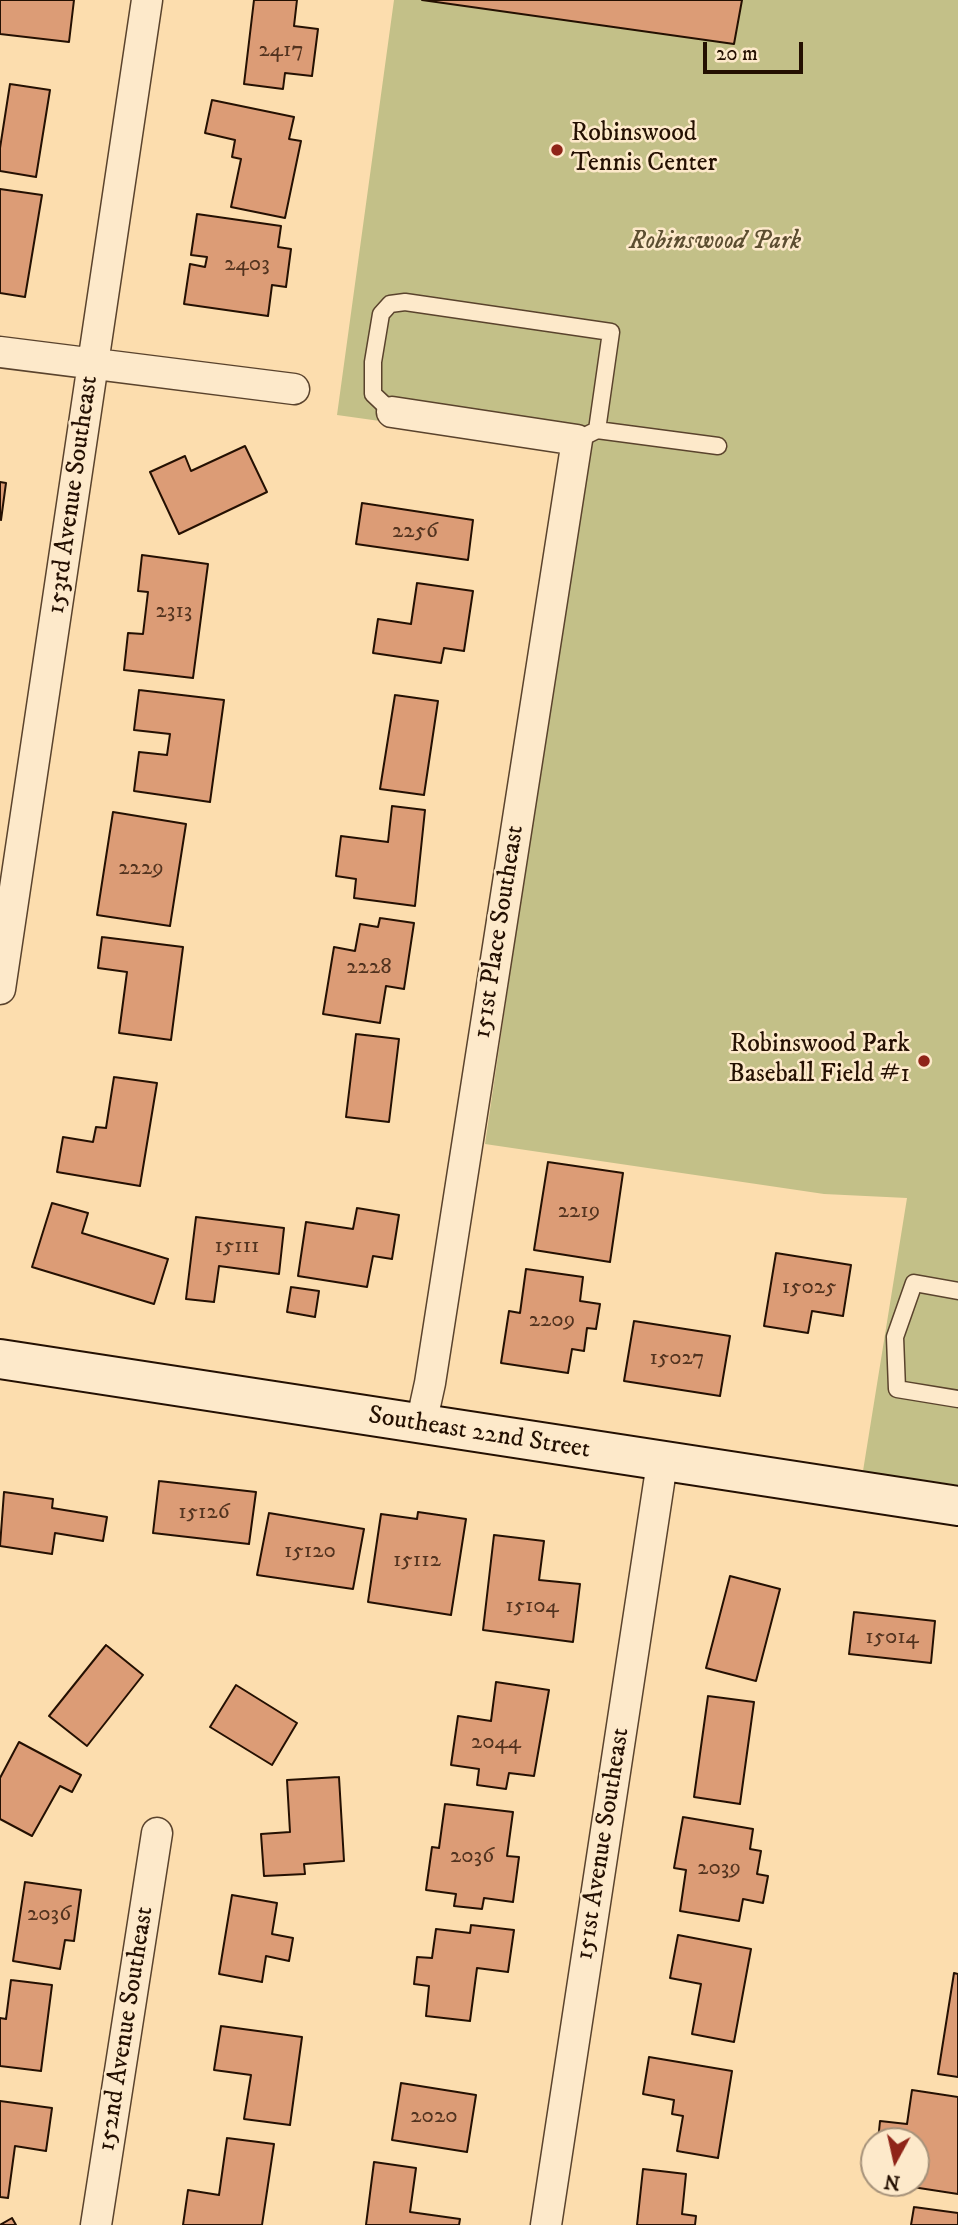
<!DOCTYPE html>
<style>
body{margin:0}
#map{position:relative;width:958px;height:2225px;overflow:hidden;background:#fcddae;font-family:"IM FELL DW Pica",serif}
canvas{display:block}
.north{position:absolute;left:860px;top:2127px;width:70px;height:70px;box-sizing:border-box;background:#fde9ca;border:2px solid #a6927a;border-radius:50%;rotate:188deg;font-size:19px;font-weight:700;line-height:28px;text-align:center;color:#241002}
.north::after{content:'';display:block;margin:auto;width:24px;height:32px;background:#8f2418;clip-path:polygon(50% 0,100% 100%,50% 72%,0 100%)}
.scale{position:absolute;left:703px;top:42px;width:100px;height:32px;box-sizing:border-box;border:4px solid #241002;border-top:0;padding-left:9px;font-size:21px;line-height:24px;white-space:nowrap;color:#241002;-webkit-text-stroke:5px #fde9ca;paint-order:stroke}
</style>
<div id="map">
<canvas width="958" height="2225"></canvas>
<div class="north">N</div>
<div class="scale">20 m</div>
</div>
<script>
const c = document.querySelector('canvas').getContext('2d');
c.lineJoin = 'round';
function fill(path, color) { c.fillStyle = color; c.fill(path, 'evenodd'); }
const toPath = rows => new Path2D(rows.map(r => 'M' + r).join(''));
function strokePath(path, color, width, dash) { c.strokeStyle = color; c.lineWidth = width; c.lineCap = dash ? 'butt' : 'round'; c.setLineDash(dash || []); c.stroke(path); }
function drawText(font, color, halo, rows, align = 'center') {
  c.font = font + ' "IM FELL DW Pica",serif'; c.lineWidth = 5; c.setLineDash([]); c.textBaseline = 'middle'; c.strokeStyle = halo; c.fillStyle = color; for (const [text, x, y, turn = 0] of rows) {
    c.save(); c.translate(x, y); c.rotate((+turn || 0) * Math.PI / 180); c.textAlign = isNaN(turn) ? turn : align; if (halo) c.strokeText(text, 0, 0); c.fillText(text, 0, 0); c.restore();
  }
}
const green = toPath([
 [394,0,958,0,958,1485,863,1471,907,1198,824,1194,485,1144,587,450,337,415]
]);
const building = toPath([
 [0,0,74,0,69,42,0,34,0,0],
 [254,0,297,0,294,26,318,29,312,76,285,73,283,89,244,84,254,0],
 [422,0,742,0,734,44,422,0],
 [10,84,50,90,36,177,0,171,0,148,10,84],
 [212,100,294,117,289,139,301,141,285,218,231,207,241,159,232,157,235,140,205,133,212,100],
 [0,189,42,195,25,297,0,293,0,189],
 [197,214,281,226,278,247,291,249,286,287,272,285,268,316,184,304,190,264,205,267,207,257,191,255,197,214],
 [245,446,267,492,179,534,150,472,185,456,191,471,245,446],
 [0,482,6,483,1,520,0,519,0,482],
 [362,503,473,520,468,560,356,544,362,503],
 [142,555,208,564,193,678,124,670,128,633,143,634,148,592,138,591,142,555],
 [417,583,473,591,464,651,444,648,441,663,373,653,378,619,411,624,417,583],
 [139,690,224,700,210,802,134,791,139,752,167,755,170,734,134,730,139,690],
 [395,695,438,701,424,795,380,789,395,695],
 [392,806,425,810,415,906,354,898,356,879,336,876,341,836,388,842,392,806],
 [113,812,186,824,170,926,97,915,113,812],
 [380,918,414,923,404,989,386,986,380,1023,323,1014,334,947,355,951,360,924,378,927,380,918],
 [102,937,183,947,171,1040,119,1033,127,972,98,968,102,937],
 [356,1034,399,1039,389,1122,346,1117,356,1034],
 [114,1077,157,1083,140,1186,57,1172,63,1137,93,1142,96,1127,106,1128,114,1077],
 [548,1162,623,1173,610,1262,534,1250,548,1162],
 [52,1203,88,1213,82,1233,168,1259,154,1304,32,1267,52,1203],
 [357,1208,399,1215,392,1259,373,1256,367,1287,298,1276,306,1222,353,1229,357,1208],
 [196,1217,284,1228,279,1274,219,1266,214,1302,186,1299,196,1217],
 [776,1253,851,1265,843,1316,812,1311,808,1333,764,1326,776,1253],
 [526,1269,583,1277,580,1301,600,1304,596,1329,587,1328,584,1351,572,1349,568,1373,501,1363,509,1311,520,1313,526,1269],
 [291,1287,319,1291,315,1317,287,1312,291,1287],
 [634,1321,730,1336,720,1396,624,1381,634,1321],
 [159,1481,256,1492,249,1544,153,1533,159,1481],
 [4,1492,53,1499,52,1508,107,1517,103,1541,55,1533,52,1554,0,1546,4,1492],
 [418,1512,466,1519,451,1615,368,1602,381,1514,417,1519,418,1512],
 [269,1513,364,1529,353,1589,257,1575,269,1513],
 [494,1535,544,1541,539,1580,580,1584,573,1642,483,1630,494,1535],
 [730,1576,780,1589,756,1681,706,1668,730,1576],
 [854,1612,935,1621,931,1663,849,1654,854,1612],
 [106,1645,143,1675,87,1746,49,1716,106,1645],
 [496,1682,549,1690,534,1776,509,1773,506,1789,477,1785,479,1769,451,1765,458,1716,491,1721,496,1682],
 [236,1685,297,1723,272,1765,210,1727,236,1685],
 [708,1696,754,1702,740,1804,694,1797,708,1696],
 [19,1742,81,1775,72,1792,60,1786,32,1836,0,1819,0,1778,19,1742],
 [339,1777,344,1861,304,1864,305,1874,264,1876,261,1834,290,1832,287,1780,339,1777],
 [445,1804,513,1812,507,1856,519,1857,513,1902,484,1898,482,1909,454,1906,456,1894,426,1890,432,1847,439,1848,445,1804],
 [683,1817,753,1829,750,1849,761,1851,757,1874,768,1876,763,1903,743,1899,739,1921,680,1911,686,1870,674,1868,683,1817],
 [25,1882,81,1890,74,1941,65,1940,60,1969,13,1961,25,1882],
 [232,1895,277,1903,272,1934,293,1938,289,1961,266,1956,262,1982,219,1974,232,1895],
 [471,1925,514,1930,508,1972,477,1968,470,2021,426,2016,429,1986,414,1984,417,1957,432,1958,436,1929,470,1933,471,1925],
 [678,1935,751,1949,734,2042,692,2034,701,1984,670,1978,678,1935],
 [954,1973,958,1974,958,2077,938,2074,954,1973],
 [11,1980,52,1985,41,2071,0,2066,0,2018,6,2019,11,1980],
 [221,2026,302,2037,290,2125,244,2119,251,2075,214,2070,221,2026],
 [649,2057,732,2071,718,2158,677,2151,683,2116,672,2114,674,2100,643,2094,649,2057],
 [401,2083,476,2095,467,2152,392,2140,401,2083],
 [912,2090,958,2097,958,2194,893,2184,916,2183,916,2141,878,2141,880,2121,907,2124,912,2090],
 [0,2101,52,2108,46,2151,15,2146,8,2198,0,2197,0,2101],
 [227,2138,274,2144,262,2225,183,2225,188,2190,219,2195,227,2138],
 [374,2162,416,2168,410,2212,460,2219,459,2225,366,2225,374,2162],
 [643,2169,686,2174,682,2214,696,2216,695,2225,637,2225,643,2169],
 [914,2207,958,2213,958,2225,911,2225,914,2207],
 [12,2218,16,2225,0,2225,12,2218]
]);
const lane = toPath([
 [392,412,373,394,373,362,381,314,390,304,405,302,611,332,597,430],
 [589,434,597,430,718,446],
 [958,1291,914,1283,895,1337,897,1389,958,1399]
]);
const street = toPath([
 [0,352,294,389],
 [392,412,577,440,430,1383,421,1424],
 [0,989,147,0],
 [96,2225,157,1833],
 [546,2225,662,1463]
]);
const secondary = toPath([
 [0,1359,958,1506]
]);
const markers = [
 [557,150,7,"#8f2418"],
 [924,1061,7,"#8f2418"]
];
const numberNames = [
 ["2417",281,51],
 ["2403",247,265],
 ["2256",415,532],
 ["2313",174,612],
 ["2229",141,869],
 ["2228",369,968],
 ["2219",579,1212],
 ["15111",237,1247],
 ["15025",809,1288],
 ["2209",552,1321],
 ["15027",677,1359],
 ["15126",204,1513],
 ["15120",310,1552],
 ["15112",417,1561],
 ["15104",532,1607],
 ["15014",892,1638],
 ["2044",496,1743],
 ["2036",472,1857],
 ["2039",719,1869],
 ["2036",49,1915],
 ["2020",434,2117]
];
const poiNames = [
 ["Robinswood",571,135],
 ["Tennis Center",571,165],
 ["Robinswood Park",910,1046,"right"],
 ["Baseball Field #1",910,1076,"right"]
];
const parkNames = [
 ["Robinswood Park",715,243]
];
const streetNames = [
 ["153rd Avenue Southeast",74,495,-82],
 ["151st Place Southeast",500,932,-81],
 ["Southeast 22nd Street",479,1434,9],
 ["151st Avenue Southeast",604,1844,-81],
 ["152nd Avenue Southeast",127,2029,-81]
];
fill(green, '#c3c088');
fill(building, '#dc9c76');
strokePath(building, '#241002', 2);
strokePath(lane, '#5a432d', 19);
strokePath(street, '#5a432d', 33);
strokePath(secondary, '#241002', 42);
strokePath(lane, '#fde9ca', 16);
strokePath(street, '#fde9ca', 30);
strokePath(secondary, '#fde9ca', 38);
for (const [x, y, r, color] of markers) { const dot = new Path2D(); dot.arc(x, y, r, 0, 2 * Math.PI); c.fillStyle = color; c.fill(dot); strokePath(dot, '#fde9ca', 2.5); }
drawText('23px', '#52331f', null, numberNames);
drawText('26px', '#241002', '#fde9ca', poiNames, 'left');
drawText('italic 26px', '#5c4e31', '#fde9ca', parkNames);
drawText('26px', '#241002', '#fde9ca', streetNames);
</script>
